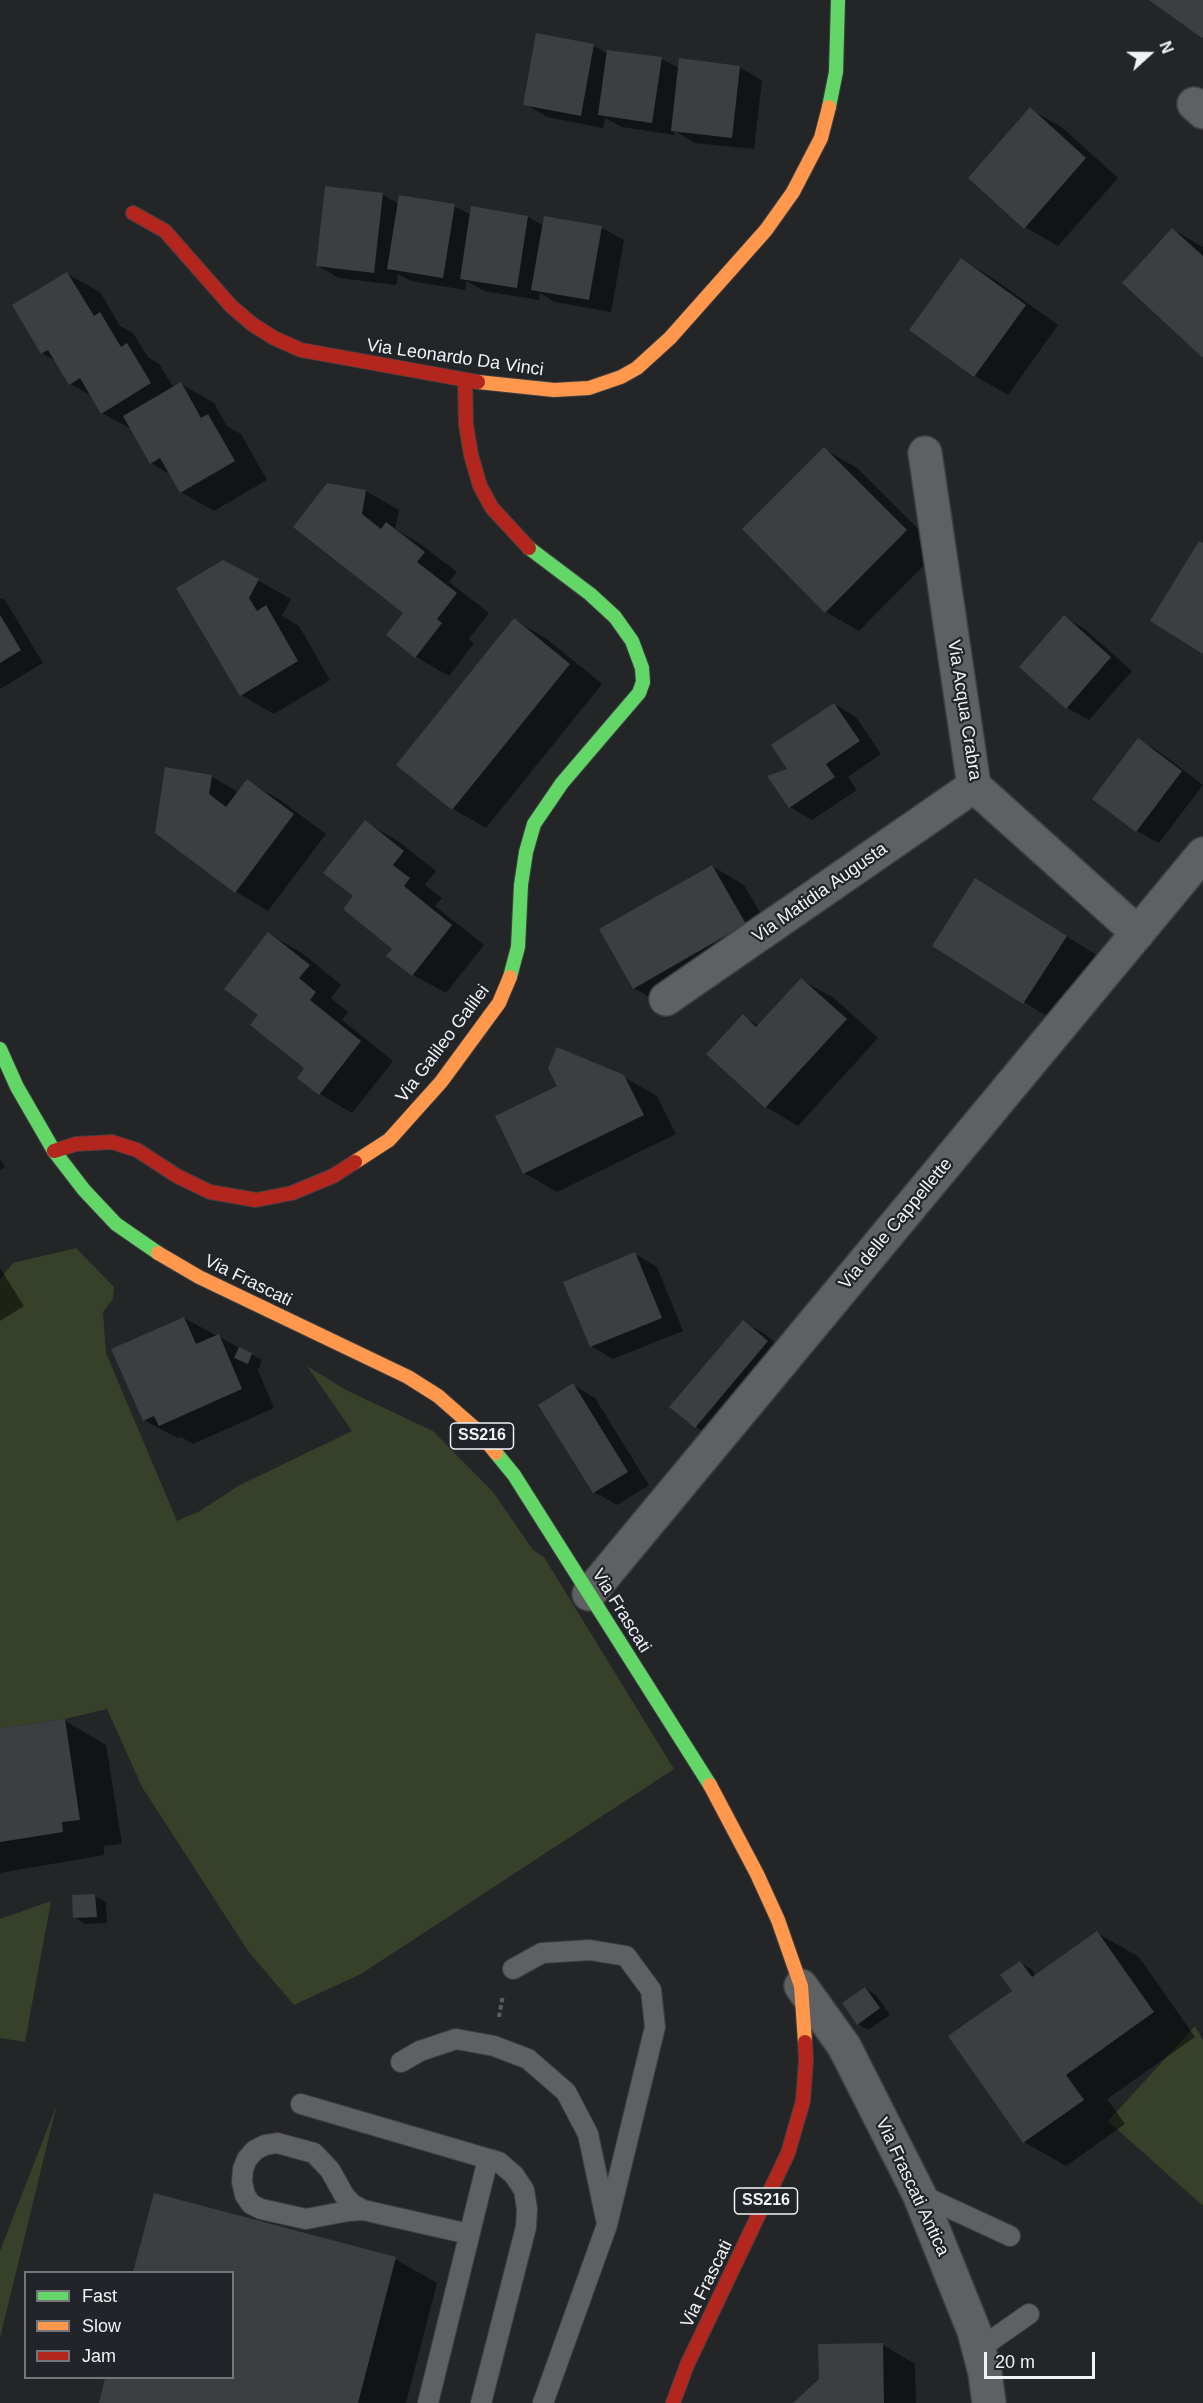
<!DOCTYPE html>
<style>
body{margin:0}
#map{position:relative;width:1203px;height:2403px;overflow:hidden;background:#232527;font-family:Arial,sans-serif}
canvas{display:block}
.legend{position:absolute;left:24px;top:2271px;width:210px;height:108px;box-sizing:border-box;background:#212429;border:2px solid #74767b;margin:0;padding:8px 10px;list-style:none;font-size:18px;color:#f0f2f6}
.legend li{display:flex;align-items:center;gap:12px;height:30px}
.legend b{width:30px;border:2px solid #74767b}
.north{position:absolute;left:1119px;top:24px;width:60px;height:60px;-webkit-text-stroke:4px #212429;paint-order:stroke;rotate:69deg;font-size:16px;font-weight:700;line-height:24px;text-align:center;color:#f0f2f6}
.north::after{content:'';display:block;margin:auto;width:21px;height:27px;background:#f0f2f6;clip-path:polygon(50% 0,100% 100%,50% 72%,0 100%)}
.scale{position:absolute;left:984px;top:2352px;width:111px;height:27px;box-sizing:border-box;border:3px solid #f0f2f6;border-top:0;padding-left:8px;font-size:18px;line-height:21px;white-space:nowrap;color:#f0f2f6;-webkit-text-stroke:4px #212429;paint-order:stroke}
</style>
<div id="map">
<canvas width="1203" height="2403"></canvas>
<ul class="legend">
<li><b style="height:8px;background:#63d668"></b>Fast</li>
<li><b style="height:8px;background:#ff974d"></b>Slow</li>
<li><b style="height:8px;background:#b3261e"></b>Jam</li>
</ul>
<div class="north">N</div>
<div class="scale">20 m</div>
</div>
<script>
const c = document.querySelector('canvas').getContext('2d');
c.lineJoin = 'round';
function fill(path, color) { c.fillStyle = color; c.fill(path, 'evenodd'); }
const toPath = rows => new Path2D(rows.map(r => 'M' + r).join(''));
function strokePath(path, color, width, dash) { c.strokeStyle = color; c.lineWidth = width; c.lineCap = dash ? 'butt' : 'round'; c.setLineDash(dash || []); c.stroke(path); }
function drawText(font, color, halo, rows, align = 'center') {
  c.font = font + ' Arial,sans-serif'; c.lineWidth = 4.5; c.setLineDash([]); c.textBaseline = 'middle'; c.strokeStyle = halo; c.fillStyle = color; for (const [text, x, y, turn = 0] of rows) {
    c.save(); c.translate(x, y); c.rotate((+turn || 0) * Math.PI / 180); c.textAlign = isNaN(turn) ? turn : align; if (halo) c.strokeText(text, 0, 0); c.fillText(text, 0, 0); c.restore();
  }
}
const green = toPath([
 [76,1248,114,1287,113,1299,103,1312,106,1353,177,1521,200,1511,238,1486,352,1431,307,1366,346,1390,433,1431,493,1492,533,1550,544,1557,674,1769,361,1974,294,2005,248,1951,142,1787,107,1709,65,1719,0,1728,0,1279,13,1263],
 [51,1901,25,2042,0,2038,0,1919],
 [1195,2026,1203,2040,1203,2206,1108,2121],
 [57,2104,0,2338,0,2251]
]);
const shadow = toPath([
 [594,46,608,54,609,51,662,59,680,69,739,67,762,80,754,149,695,143,675,131,674,135,622,127,605,118,603,128,547,117,525,104],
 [1030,109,1063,128,1118,178,1058,246,1025,227],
 [326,188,383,195,399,204,454,206,471,215,528,217,544,226,602,228,624,240,611,312,555,302,540,293,539,300,484,291,466,281,465,290,411,281,398,274,396,285,339,278,317,265],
 [1172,229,1203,247,1203,356],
 [962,260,994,279,1058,325,1008,395,975,376,911,330],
 [67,274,100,292,120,326,133,333,148,357,159,364,174,388,181,384,214,403,227,426,241,434,267,480,214,511,181,492,171,475,151,463,133,430,102,413,92,396,70,384,57,362,42,353],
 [824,449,857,468,939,550,859,631,826,612],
 [327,485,366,491,399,510,395,529,419,543,457,572,449,582,489,613,469,639,474,643,449,676,416,657,388,635,405,613],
 [223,561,291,599,282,616,299,626,330,680,274,714,241,695],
 [0,598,5,600,43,663,0,689],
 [1064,617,1086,630,1132,671,1089,720,1067,708],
 [514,620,547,639,602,684,486,828,453,809,398,764],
 [834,704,856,717,881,754,848,777,857,790,812,820,790,807,790,770],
 [1139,740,1161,753,1203,785,1159,843,1137,831,1094,798],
 [212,777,238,792,247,781,280,800,326,834,268,911,236,892,156,832],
 [365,822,398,841,436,871,425,885,442,898,435,906,484,945,446,993,413,975,355,896],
 [712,866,744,885,778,943,667,1007,634,988],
 [976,880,1098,956,1056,1022,934,946],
 [269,934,302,953,341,985,331,998,348,1012,342,1020,393,1061,352,1113,320,1094,306,1068,260,1015],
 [801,980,834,998,878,1038,798,1126,766,1107,743,1016,759,1026],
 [624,1077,657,1096,676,1134,557,1192,524,1173],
 [0,1159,5,1167,0,1170],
 [635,1254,657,1267,683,1331,613,1359,591,1346],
 [0,1268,24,1306,0,1321],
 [184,1318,262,1360,259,1369,257,1368,274,1408,193,1444,181,1437,177,1438,144,1420],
 [743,1322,765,1334,789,1355,718,1440,696,1427],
 [573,1385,595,1398,649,1485,617,1505,594,1492,540,1405],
 [64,1720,106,1745,122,1844,104,1846,104,1855,0,1873,0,1730],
 [95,1896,106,1902,107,1923,85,1924,74,1917],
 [1097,1933,1139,1957,1195,2037,1107,2099,1125,2124,1066,2166,1024,2142,1014,1991,1020,1963,1031,1969,1036,1976],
 [865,1988,876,1995,890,2015,868,2030,858,2024],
 [155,2195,395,2259,437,2283,406,2403,100,2403,107,2378,232,2378,232,2272,134,2272],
 [883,2345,915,2364,916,2403,796,2403]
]);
const building = toPath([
 [1149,0,1203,0,1203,37,1202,38],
 [536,33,594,44,581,116,523,105],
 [607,50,662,57,652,123,598,115],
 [679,58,740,66,732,138,671,131],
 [1030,107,1086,158,1024,229,968,178],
 [325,186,383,193,374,273,316,266],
 [399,195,455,204,443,278,387,269],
 [471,206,528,216,517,288,460,279],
 [544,216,602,226,589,300,531,290],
 [1172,228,1203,256,1203,358,1122,283],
 [961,258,1026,305,974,377,909,330],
 [67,272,94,316,100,312,121,347,127,343,151,383,101,414,80,378,69,385,48,350,41,354,12,305],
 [181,382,201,418,208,414,235,461,180,493,160,458,150,464,123,416],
 [824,447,907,530,825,613,742,529],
 [327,483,366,490,362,514,381,529,386,522,425,552,417,562,457,593,437,619,442,623,415,658,386,635,403,613,293,527],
 [1199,541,1203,543,1203,654,1150,621],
 [223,560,259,579,249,598,257,611,266,605,298,661,240,696,176,588],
 [0,615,21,650,0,663],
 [1064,615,1111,657,1066,709,1019,667],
 [514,618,570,664,452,810,396,765],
 [834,703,860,741,826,764,835,777,789,808,767,776,787,769,771,745],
 [1138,738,1182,771,1136,832,1092,799],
 [165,767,212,775,209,794,226,807,247,779,294,814,235,893,155,833],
 [365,820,404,851,393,865,410,878,404,886,452,925,412,976,386,956,392,949,343,909,353,896,323,873],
 [712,865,746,924,633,989,599,929],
 [975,878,1067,936,1023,1004,932,946],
 [268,932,310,965,299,978,316,992,310,1000,361,1041,319,1095,297,1078,304,1068,250,1025,258,1015,224,989],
 [801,978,847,1019,765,1108,706,1054,743,1014,756,1027],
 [557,1047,624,1075,644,1115,523,1174,495,1116,557,1086,548,1068],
 [635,1252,662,1318,590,1347,563,1282],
 [184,1317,196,1344,219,1334,242,1389,159,1426,154,1416,143,1421,111,1349],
 [743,1320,768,1341,695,1428,669,1407],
 [239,1347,252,1353,248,1364,234,1358],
 [573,1383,628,1472,593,1493,538,1405],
 [65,1719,80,1820,62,1822,63,1832,0,1842,0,1728],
 [95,1894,97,1917,73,1918,72,1895],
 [1097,1931,1154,2012,1066,2075,1084,2100,1023,2143,948,2036,1012,1991,1000,1975,1020,1961,1032,1977],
 [865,1987,880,2008,857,2025,842,2003],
 [154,2193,396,2257,358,2403,99,2403,105,2378,232,2378,232,2272,133,2272],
 [883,2343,884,2403,793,2403,819,2379,818,2344]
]);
const path = toPath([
 [499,2017,503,1995]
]);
const lane = toPath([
 [513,1969,542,1953,590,1950,626,1956,651,1990,655,2027,607,2225,543,2403],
 [401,2062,420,2051,456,2039,494,2046,528,2059,566,2092,588,2134,606,2219],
 [301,2104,499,2162,514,2175,524,2190,527,2209,526,2227,481,2403],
 [919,2194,1010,2236],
 [363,2210,348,2211,306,2219,261,2209,251,2204,245,2195,242,2182,243,2169,247,2159,255,2150,265,2145,277,2143,314,2153,330,2170,344,2195,352,2204,363,2210,469,2234],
 [979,2349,1029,2314],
 [428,2403,488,2159]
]);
const street = toPath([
 [1194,104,1203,112],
 [925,453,974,786,1138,933],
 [666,999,974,786],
 [589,1594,1203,854],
 [801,1986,844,2046,919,2194,974,2331,985,2373,989,2403]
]);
const fast = toPath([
 [829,107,836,72,838,0],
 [510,977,518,947,521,885,526,852,534,824,562,783,639,693,643,682,642,668,632,641,615,617,590,594,529,548],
 [0,1049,17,1087,54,1151,84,1190,116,1224,158,1253],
 [496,1453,514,1475,710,1785]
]);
const slow = toPath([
 [478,382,554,390,589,388,621,377,637,368,670,338,766,230,793,192,821,138,829,107],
 [355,1162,389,1140,441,1082,499,1003,510,977],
 [158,1253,199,1277,408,1377,438,1396,478,1431,496,1453],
 [710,1785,757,1874,778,1920,801,1986,805,2042]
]);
const jam = toPath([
 [133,213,165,231,231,306,252,324,274,338,301,350,478,382],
 [465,381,466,425,471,455,480,486,492,508,529,548],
 [54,1151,76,1144,112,1142,137,1150,177,1176,210,1192,256,1200,292,1193,333,1176,355,1162],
 [673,2403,687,2365,788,2153,803,2101,806,2060,805,2042]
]);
const shields = [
 [482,1436,63],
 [766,2201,63]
];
const shieldNames = [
 ["SS216",482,1436],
 ["SS216",766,2201]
];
const streetNames = [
 ["Via Leonardo Da Vinci",455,358,8],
 ["Via Acqua Crabra",964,710,81],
 ["Via Matidia Augusta",820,893,-35],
 ["Via Galileo Galilei",443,1044,-53],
 ["Via delle Cappellette",896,1224,-50],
 ["Via Frascati",248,1281,26],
 ["Via Frascati",621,1611,58],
 ["Via Frascati Antica",912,2187,65],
 ["Via Frascati",707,2284,-64]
];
fill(green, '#37412a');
fill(shadow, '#0007');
fill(building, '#3c3e41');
strokePath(lane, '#3e3f42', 22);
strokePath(street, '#3e3f42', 36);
strokePath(fast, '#3e3f42', 16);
strokePath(slow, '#3e3f42', 16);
strokePath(jam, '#3e3f42', 16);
strokePath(path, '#5a5c5e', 4, [4.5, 3]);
strokePath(lane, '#5f6062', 20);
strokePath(street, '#5f6062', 33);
strokePath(fast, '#63d668', 14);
strokePath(slow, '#ff974d', 14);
strokePath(jam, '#b3261e', 14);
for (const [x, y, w] of shields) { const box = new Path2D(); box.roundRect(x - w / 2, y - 13, w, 26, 4.5); c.fillStyle = '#212429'; c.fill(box); strokePath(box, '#f0f2f6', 1.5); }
drawText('bold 16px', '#f0f2f6', null, shieldNames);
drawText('18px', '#f0f2f6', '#212429', streetNames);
</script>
